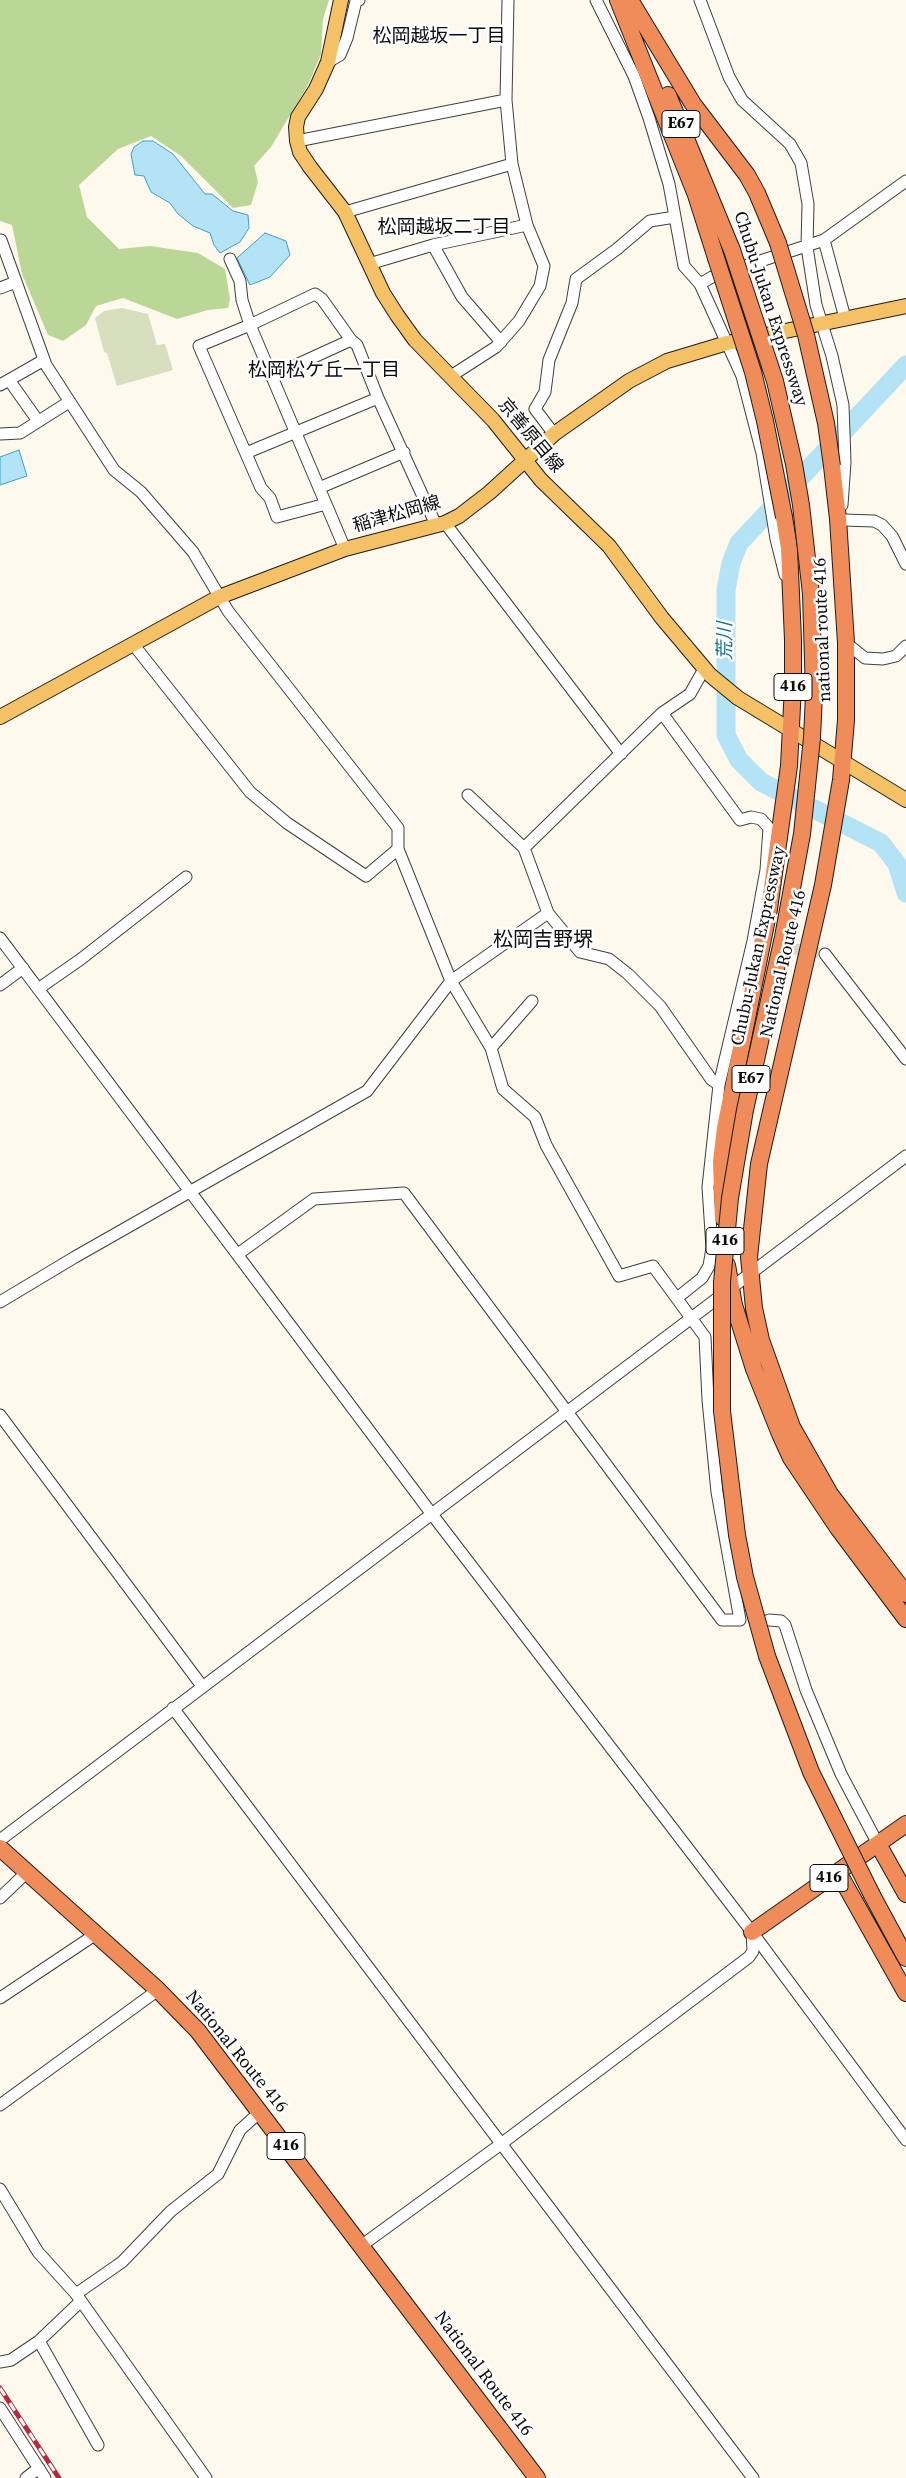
<!DOCTYPE html>
<meta charset="utf-8">
<style>
body{margin:0}
canvas{display:block;background:#fef9ec}
</style>
<canvas width="906" height="2478"></canvas>
<script>
const c = document.querySelector('canvas').getContext('2d');
c.lineJoin = 'round';
function fill(path, color) { c.fillStyle = color; c.fill(path, 'evenodd'); }
const toPath = rows => new Path2D(rows.map(r => 'M' + r).join(''));
function strokePath(path, color, width, dash) { c.strokeStyle = color; c.lineWidth = width; c.lineCap = dash ? 'butt' : 'round'; c.setLineDash(dash || []); c.stroke(path); }
function drawText(font, color, halo, rows, align = 'center') {
  c.font = font + ' "Source Serif 4","Noto Sans JP",serif'; c.lineWidth = 5; c.setLineDash([]); c.textBaseline = 'middle'; c.strokeStyle = halo; c.fillStyle = color; for (const [text, x, y, turn = 0] of rows) {
    c.save(); c.translate(x, y); c.rotate((+turn || 0) * Math.PI / 180); c.textAlign = isNaN(turn) ? turn : align; if (halo) c.strokeText(text, 0, 0); c.fillText(text, 0, 0); c.restore();
  }
}
const forest = toPath([
 [0,0,329,0,323,19,321,54,308,85,271,147,254,166,258,182,251,205,233,208,181,156,151,136,118,149,79,185,87,217,119,249,150,246,198,253,225,269,230,299,228,308,208,310,177,319,123,298,96,306,86,325,63,341,48,335,22,274,12,225,0,221]
]);
const cemetery = toPath([
 [122,308,148,314,157,345,165,344,173,370,117,386,107,353,104,352,95,318,104,311]
]);
const water = toPath([
 [143,141,153,141,173,154,205,194,212,194,233,211,248,215,249,228,240,242,220,253,214,245,210,233,193,226,178,214,170,203,151,192,144,176,135,175,131,154,134,147,143,141],
 [265,233,286,241,290,255,270,277,250,285,237,258,265,233],
 [19,450,27,476,0,485,0,457,19,450]
]);
const river = toPath([
 [906,365,739,543,731,563,726,590,726,735,739,760,761,782,881,843,897,864,906,893]
]);
const minorTunnel = toPath([
 [759,943,825,954]
]);
const minor = toPath([
 [596,0,634,76,649,118,669,184,684,266,700,284,742,376,762,453,776,539,785,575],
 [700,0,729,77,742,100,790,144,801,163,808,204,807,247,816,305,832,356,843,405,845,462,842,505],
 [328,62,340,55,347,38,356,1,359,0],
 [297,141,506,100],
 [345,212,512,164],
 [1,240,46,365,114,470,141,492,193,552,228,611,398,828,398,849,451,981,491,1048,503,1089,535,1117,546,1145,619,1276,653,1266,705,1337,708,1400,717,1492,740,1620,722,1620,404,1193,314,1199,238,1254],
 [824,240,845,318],
 [433,245,462,297,501,342],
 [230,259,240,281,242,300,250,325,345,549],
 [369,264,433,245,527,225],
 [700,284,712,277,824,240,906,181],
 [0,288,16,282],
 [272,376,351,340],
 [451,376,496,347,519,321,540,286,544,266,527,225,512,164,506,100,508,0],
 [9,380,38,421],
 [0,385,44,360],
 [0,434,20,433,69,402],
 [554,434,535,409,545,392,549,360,572,303,576,279,617,249,650,221,675,217],
 [246,453,378,398],
 [319,488,404,452],
 [326,504,277,517,270,498,261,488,199,346,250,325,315,294,322,299,351,340,357,345,378,398,436,525],
 [843,520,874,521,882,525,892,536,906,564],
 [445,523,621,754],
 [846,643,865,658,883,659,896,656,906,646],
 [133,644,250,792,287,823,366,876,398,849],
 [662,713,740,820,751,817,761,819,769,828,766,870,753,941,719,1085,708,1187,712,1248,709,1266,702,1278,677,1298],
 [468,795,524,848,548,913,580,952,609,959,628,974,660,1006,711,1079,719,1085],
 [524,848,662,713,690,694,704,669],
 [0,938,431,1513,752,1932,906,2140],
 [825,954,906,1059],
 [0,985,23,968],
 [38,989,81,959,186,877],
 [491,1048,532,1001],
 [0,1302,75,1257,367,1091,451,981,548,913],
 [0,1415,202,1686],
 [769,1620,781,1621,785,1625,806,1690,841,1774,878,1844],
 [173,1708,753,2478],
 [0,1840,906,1156],
 [0,1898,27,1872],
 [0,1998,96,1934],
 [0,2105,158,1990],
 [0,2189,38,2252,76,2294,206,2478],
 [361,2246,501,2144,749,1957,753,1951,752,1932],
 [76,2294,122,2262,171,2211,218,2174,240,2130,260,2112],
 [39,2341,98,2445],
 [0,2362,11,2360,39,2341,81,2301],
 [0,2408,45,2478],
 [26,2478,39,2468]
]);
const major = toPath([
 [341,0,328,62,316,89,298,117,296,127,297,141,300,152,310,167,345,212,383,293,397,315,415,340,493,420,541,480,609,546,662,618,710,675,738,698,906,800],
 [0,717,219,597,345,549,445,523,459,516,489,493,554,434,629,381,667,361,727,343,906,306]
]);
const highway = toPath([
 [618,0,696,195,716,258],
 [630,0,693,104,747,175,757,193,778,243],
 [668,95,732,250],
 [832,466,838,519,846,643,846,720,841,780,823,885,759,1164,749,1257,754,1308,761,1340,792,1427,830,1494,906,1594],
 [723,1218,721,1162,725,1128,769,909,789,766,793,686,793,640,789,548,784,517],
 [727,1265,734,1305,754,1369,780,1434,791,1458,838,1528,906,1619],
 [878,1844,906,1894],
 [0,1848,158,1990,198,2031,537,2478],
 [838,1872,906,1993],
 [872,1895,906,1958],
 [752,1932,906,1824]
]);
const rail = toPath([
 [0,2388,59,2478]
]);
const highwayBridge = toPath([
 [778,243,806,335,826,423,832,466],
 [732,250,775,381,794,464,801,505,811,594,814,694,812,738,802,834,783,937,745,1110,730,1198,722,1282,722,1411,737,1535,745,1577,767,1656,811,1772,872,1895],
 [716,258,753,372,765,421,784,517]
]);
const shields = [
 [681,124,38],
 [793,687,38],
 [751,1079,38],
 [725,1241,38],
 [829,1878,38],
 [286,2146,38]
];
const shieldNames = [
 ["E67",681,124],
 ["416",793,687],
 ["E67",751,1079],
 ["416",725,1241],
 ["416",829,1878],
 ["416",286,2146]
];
const streetNames = [
 ["Chubu-Jukan Expressway",770,309,72],
 ["京善原目線",530,436,50],
 ["稲津松岡線",397,515,-16],
 ["national route 416",823,630,-92],
 ["Chubu-Jukan Expressway",759,946,-78],
 ["National Route 416",784,964,-77],
 ["National Route 416",236,2052,51],
 ["National Route 416",483,2374,53]
];
const neighbourhoodNames = [
 ["松岡越坂一丁目",439,37],
 ["松岡越坂二丁目",444,228],
 ["松岡松ケ丘一丁目",324,371]
];
const waterNames = [
 ["荒川",726,641,-90]
];
const quarterNames = [
 ["松岡吉野堺",543,941]
];
fill(forest, '#bbd797');
fill(cemetery, '#d8dfbf');
fill(water, '#b3e3f4');
strokePath(water, '#3ca1c8', 1);
strokePath(river, '#b3e3f4', 19);
strokePath(minorTunnel, '#dad5ca', 11, [11, 5.5]);
strokePath(minor, '#3f3f3f', 13);
strokePath(major, '#1d1d1d', 16);
strokePath(highway, '#1d1d1d', 18);
strokePath(minor, '#fff', 11);
strokePath(major, '#f4c167', 14);
strokePath(highway, '#ef8c59', 16);
strokePath(rail, '#b72940', 5);
strokePath(rail, '#fff', 3, [9]);
strokePath(highwayBridge, '#1d1d1d', 18, []);
strokePath(highwayBridge, '#ef8c59', 16);
for (const [x, y, w] of shields) { const box = new Path2D(); box.roundRect(x - w / 2, y - 13.5, w, 27, 4); c.fillStyle = '#fff'; c.fill(box); strokePath(box, '#0c0c0c', 1); }
drawText('bold 16px', '#0c0c0c', null, shieldNames);
drawText('18px', '#0c0c0c', '#fff', streetNames);
drawText('19px', '#0c0c0c', '#fff', neighbourhoodNames);
drawText('italic 19px', '#1a7099', '#fff', waterNames);
drawText('20px', '#0c0c0c', '#fff', quarterNames);
</script>
